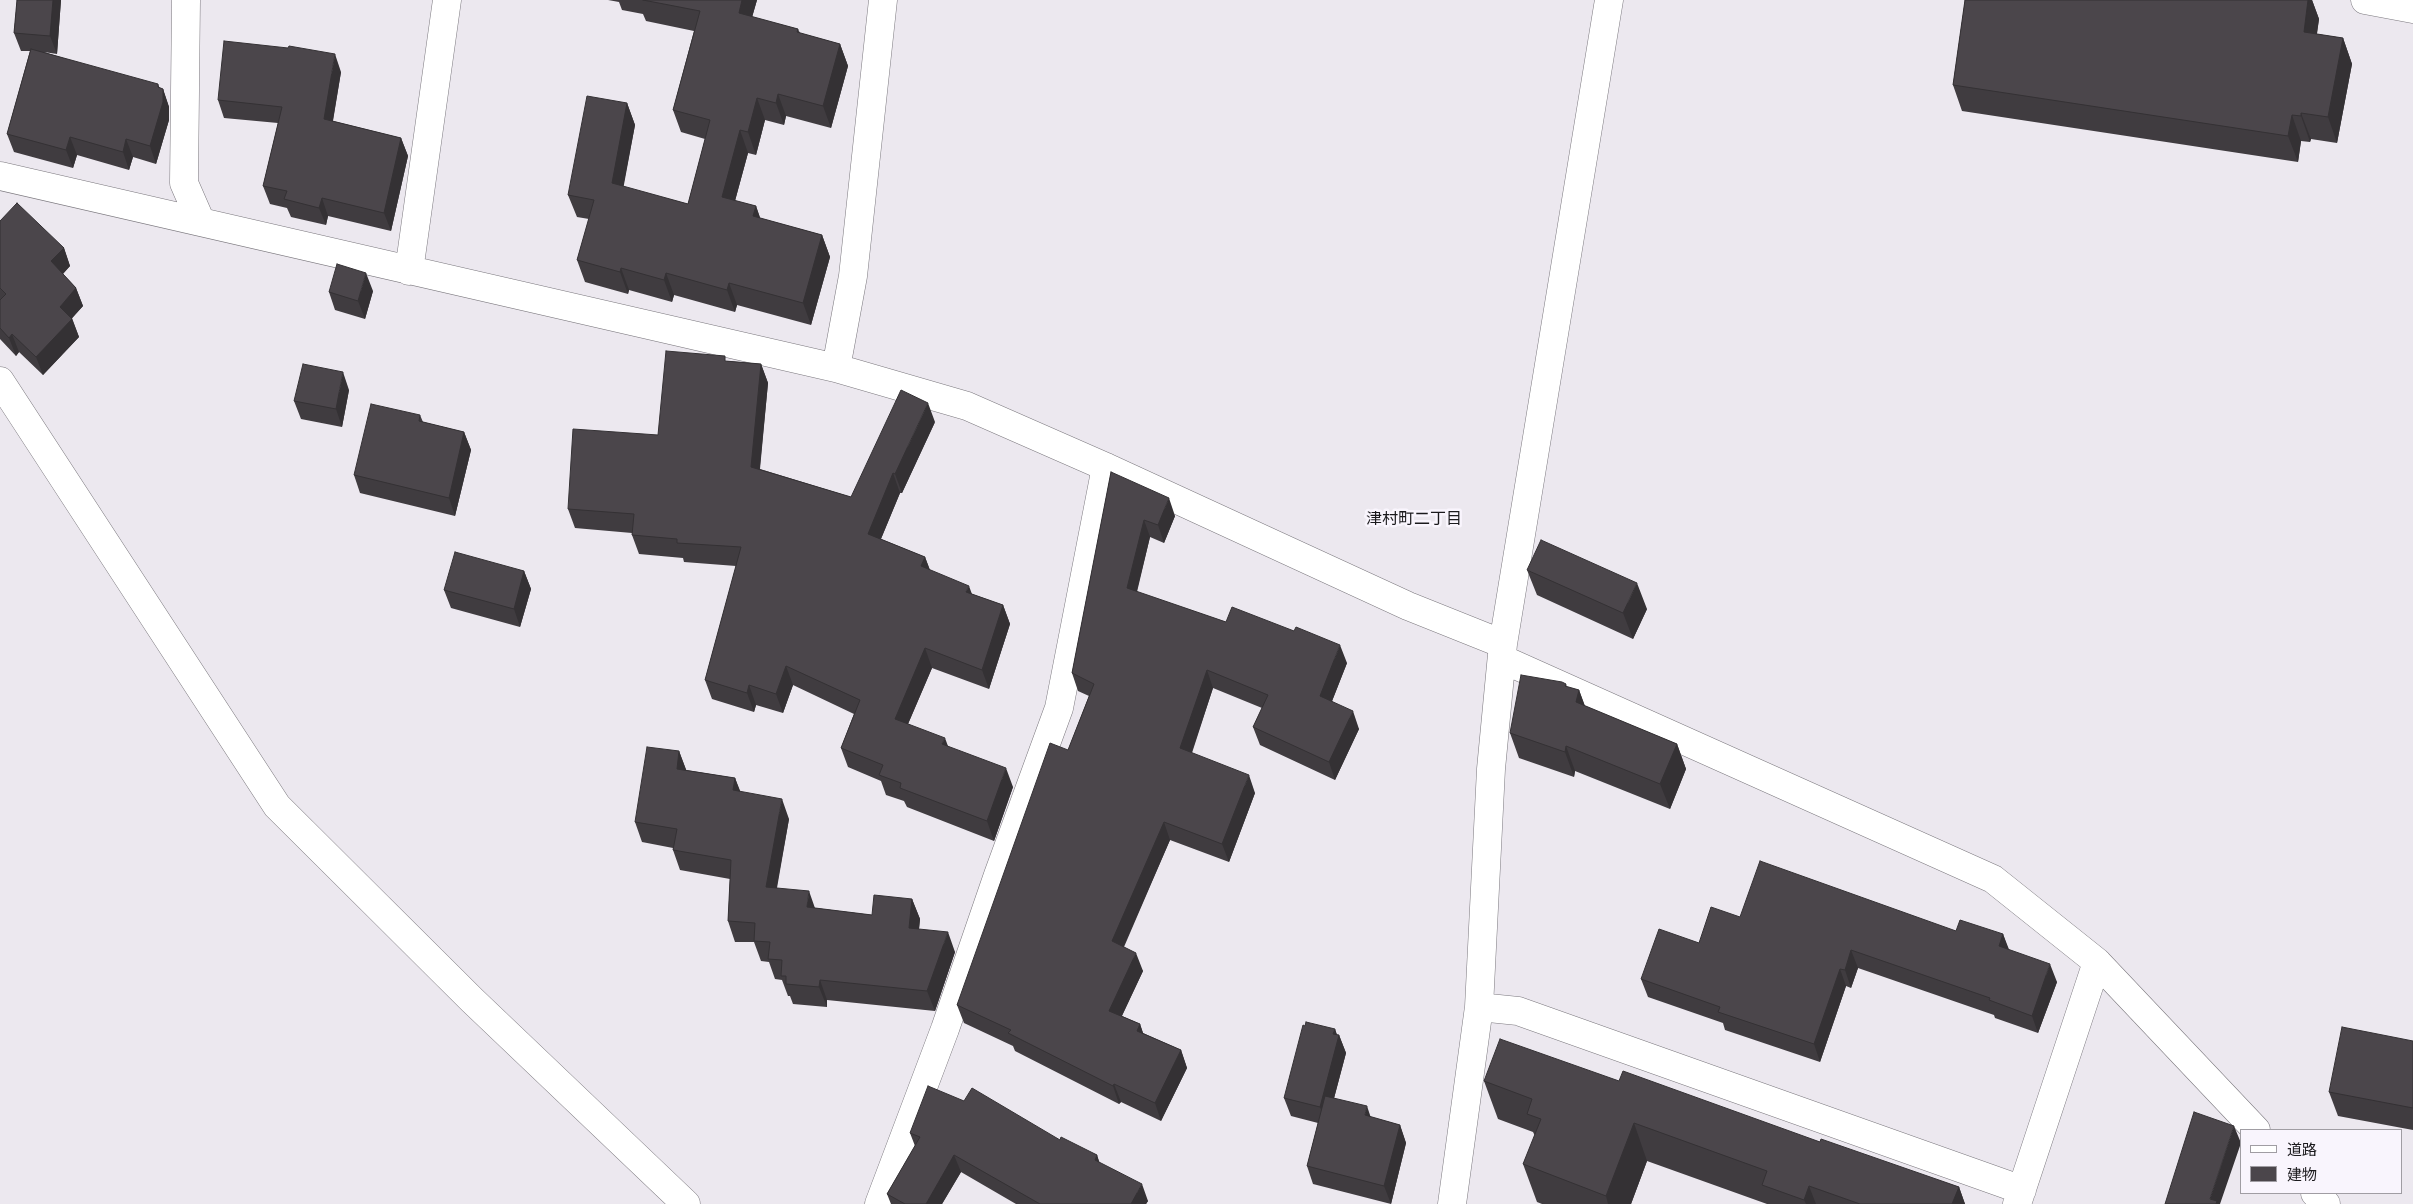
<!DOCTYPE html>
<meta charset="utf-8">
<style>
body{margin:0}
#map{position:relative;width:2413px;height:1204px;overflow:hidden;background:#ece8ef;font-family:Signika,"Noto Sans JP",sans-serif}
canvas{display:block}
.legend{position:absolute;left:2240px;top:1129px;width:162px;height:65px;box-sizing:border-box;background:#f9f5fd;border:1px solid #a09da3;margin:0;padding:6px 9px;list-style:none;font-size:15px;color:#1b1a1d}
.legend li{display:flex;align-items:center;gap:10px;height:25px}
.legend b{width:25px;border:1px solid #a09da3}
</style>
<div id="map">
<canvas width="2413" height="1204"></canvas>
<ul class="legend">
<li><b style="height:6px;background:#fff"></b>道路</li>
<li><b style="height:14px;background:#4b464b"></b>建物</li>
</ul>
</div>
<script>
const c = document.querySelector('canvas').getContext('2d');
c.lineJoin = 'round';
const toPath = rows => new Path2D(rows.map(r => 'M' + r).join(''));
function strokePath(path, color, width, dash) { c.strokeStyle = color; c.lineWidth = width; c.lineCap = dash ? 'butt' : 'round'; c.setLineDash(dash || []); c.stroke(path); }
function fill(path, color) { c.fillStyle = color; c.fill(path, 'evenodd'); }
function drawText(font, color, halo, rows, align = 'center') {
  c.font = font + ' Signika,"Noto Sans JP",sans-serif'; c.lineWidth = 5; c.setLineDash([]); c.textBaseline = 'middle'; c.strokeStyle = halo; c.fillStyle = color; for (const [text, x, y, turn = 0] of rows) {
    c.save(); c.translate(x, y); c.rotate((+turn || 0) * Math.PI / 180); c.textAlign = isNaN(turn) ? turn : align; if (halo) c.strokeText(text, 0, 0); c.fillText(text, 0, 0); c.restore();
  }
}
const minor = toPath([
 [186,0,184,183,201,222],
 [2365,0,2413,9],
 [0,176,836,368,967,406,1106,467,1408,606,1503,644],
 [409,271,447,0],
 [836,368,853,276,883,0],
 [0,381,277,806,472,1000,686,1204],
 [1502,659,1993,879,2097,962,2256,1130],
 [1479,1007,1518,1011,2022,1190],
 [2315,1193,2326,1204],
 [879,1204,945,1029,998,875,1059,708,1106,467],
 [1452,1204,1479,1007,1491,769,1503,644,1609,0],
 [2017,1204,2097,962]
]);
const wall = toPath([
 [17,0,61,0,57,54,44,52,163,89,169,107,169,120,156,164,133,157,129,170,77,155,73,168,14,152,7,134,30,51,21,51,14,33],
 [608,0,757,0,752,17,798,29,800,33,840,44,848,66,831,128,786,116,784,125,765,120,756,155,748,153,735,201,756,206,760,218,822,235,830,257,811,325,737,305,735,312,674,295,672,302,629,290,628,294,585,282,577,260,589,219,577,217,568,195,627,103,635,125,623,187,688,204,705,139,681,132,673,110,694,31,646,21,643,14,622,10,619,2],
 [1965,0,2312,0,2319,19,2317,34,2343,38,2352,64,2337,143,2311,139,2310,142,2301,141,2298,162,1962,111,1953,85],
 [341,72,333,121,401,138,408,156,391,231,328,216,326,225,291,217,287,208,270,204,263,186,278,123,224,118,218,100],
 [0,221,64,248,70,266,63,274,76,288,83,306,72,318,79,337,43,375,19,352,16,356,0,339],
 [373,291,365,319,335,310,329,292],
 [727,361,761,364,768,383,760,469,851,497,935,422,902,493,900,493,881,539,925,557,930,570,972,594,1003,605,1010,624,989,689,932,668,908,724,948,746,1013,787,994,841,907,807,904,801,886,795,881,781,848,767,841,748,854,714,793,685,783,713,756,705,754,712,712,699,705,680,736,566,684,562,683,558,639,554,632,535,632,533,575,528,568,509,658,435],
 [349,390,342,427,301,419,294,401],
 [420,415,423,422,464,432,471,450,455,516,360,493,354,475],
 [1111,472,1175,516,1164,543,1150,537,1137,592,1347,663,1332,701,1359,729,1335,780,1260,745,1253,727,1262,708,1213,688,1192,753,1255,793,1229,862,1170,840,1124,947,1143,971,1122,1016,1140,1024,1143,1033,1181,1050,1187,1068,1161,1121,1121,1102,1119,1104,1015,1051,1013,1046,964,1023,957,1005,1068,750,1089,696,1078,691,1072,673],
 [1527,570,1647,609,1633,639,1537,595],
 [524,571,531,589,520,627,451,608,444,590],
 [1566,684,1567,687,1579,690,1585,706,1677,744,1686,769,1670,809,1575,771,1574,777,1519,758,1510,733],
 [679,751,686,770,735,778,740,792,789,819,777,888,815,908,872,915,912,899,920,919,919,929,955,952,935,1011,827,1000,827,1007,793,1004,790,996,788,996,782,980,775,979,769,962,761,961,754,942,735,942,728,921,730,879,680,870,673,850,673,848,642,842,635,822],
 [1740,917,2003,934,2008,949,2057,982,2038,1033,1995,1018,1994,1015,1858,968,1851,988,1846,986,1820,1062,1725,1030,1723,1023,1648,997,1641,979,1699,943],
 [1335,1029,1337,1035,1339,1035,1346,1053,1334,1098,1371,1117,1400,1125,1406,1143,1391,1204,1313,1184,1307,1166,1318,1123,1291,1116,1284,1098],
 [2413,1041,2413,1130,2338,1116,2329,1092],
 [1484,1081,1619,1081,1820,1142,1959,1187,1965,1204,1767,1204,1647,1161,1631,1204,1542,1204,1537,1202,1523,1164,1535,1136,1533,1132,1498,1119],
 [910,1133,1060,1140,1097,1155,1099,1162,1148,1201,1146,1204,1016,1204,961,1172,942,1204,891,1204,887,1194,915,1146]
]);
const shadedWall = toPath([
 [53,0,61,0,57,54,50,36],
 [742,0,757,0,747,35,739,13],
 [2308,0,2312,0,2319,19,2313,58,2304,32],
 [2343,38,2352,64,2337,143,2328,117],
 [840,44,848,66,831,128,823,106],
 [335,54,341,72,330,137,324,119],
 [158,84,163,96,163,89,169,107,169,120,156,164,150,146],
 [778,94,786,116,784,125,776,103],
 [757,98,765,120,756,155,748,132],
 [627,103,635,125,620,206,612,183],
 [2301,113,2311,139,2310,142,2301,116],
 [2292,115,2301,141,2298,162,2288,136],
 [740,130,748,153,730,219,722,197],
 [70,137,77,155,73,168,66,150],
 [401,138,408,156,391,231,384,213],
 [126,139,133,157,129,170,123,152],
 [322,198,328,216,326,225,319,208],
 [756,206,764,229,753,216],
 [822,235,830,257,811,325,803,303],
 [64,248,70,266,58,279,51,261],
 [621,268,629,290,628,294,620,272],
 [366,273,373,291,365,319,358,301],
 [666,273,674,295,672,302,664,280],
 [729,283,737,305,735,312,727,290],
 [76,288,83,306,66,325,60,307],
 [72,319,79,337,43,375,36,357],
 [12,334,19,352,16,356,9,338],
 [761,364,768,383,758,486,751,467],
 [343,372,349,390,342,427,336,409],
 [928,403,935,422,902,493,895,474],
 [464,432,471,450,455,516,449,498],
 [893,473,900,493,875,553,868,534],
 [1169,498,1175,516,1164,543,1158,525],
 [1144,520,1150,537,1133,606,1127,588],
 [925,557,932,576,921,566],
 [524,571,531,589,520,627,514,609],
 [1637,583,1647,609,1633,639,1623,613],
 [969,586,976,605,966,592],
 [1003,605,1010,624,989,689,982,670],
 [1340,645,1347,663,1327,714,1320,696],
 [925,648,932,668,902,738,895,719],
 [786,666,793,685,783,713,776,694],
 [1207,670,1213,688,1187,766,1180,748],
 [749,685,756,705,754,712,747,693],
 [1579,690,1588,715,1576,702],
 [1353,711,1359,729,1335,780,1329,762],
 [945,738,952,757,942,744],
 [1677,744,1686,769,1670,809,1660,784],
 [1566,746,1575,771,1574,777,1565,752],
 [679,751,687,772,677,769],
 [1006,768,1013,787,994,841,987,821],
 [1249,775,1255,793,1229,862,1222,844],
 [735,778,743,798,733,790],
 [782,799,789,819,773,907,766,887],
 [1164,822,1170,840,1118,959,1112,941],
 [809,891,816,911,807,907],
 [912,899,920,919,917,948,909,928],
 [948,932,955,952,935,1011,927,991],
 [2003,934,2010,952,1999,946],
 [1851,950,1858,968,1851,988,1845,970],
 [1136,953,1143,971,1116,1028,1109,1011],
 [2050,964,2057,982,2038,1033,2032,1016],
 [1840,969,1846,986,1820,1062,1814,1044],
 [820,980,827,1000,827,1007,819,987],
 [1140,1024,1146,1042,1137,1031],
 [1335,1029,1338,1038,1339,1035,1346,1053,1327,1125,1320,1107],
 [1181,1050,1187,1068,1161,1121,1155,1103],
 [1114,1084,1121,1102,1119,1104,1113,1086],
 [1367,1106,1373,1124,1365,1115],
 [1634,1123,1647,1161,1631,1204,1608,1204,1606,1196],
 [1400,1125,1406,1143,1391,1204,1384,1186],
 [2234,1126,2241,1143,2220,1204,2211,1204,2210,1199],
 [954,1155,961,1172,942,1204,926,1204],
 [1097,1155,1103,1173,1095,1160],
 [1142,1184,1148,1201,1146,1204,1131,1204],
 [1809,1186,1816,1204,1806,1204,1804,1200],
 [1959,1187,1965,1204,1952,1204]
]);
const building = toPath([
 [17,0,53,0,50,36,14,33,17,0],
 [643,0,742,0,739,13,798,29,797,32,840,44,823,106,778,94,776,103,757,98,748,132,740,130,722,197,756,206,753,216,822,235,803,303,729,283,727,290,666,273,664,280,621,268,620,272,577,260,594,200,568,195,587,96,627,103,612,183,688,204,710,120,673,110,700,11,643,0],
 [1965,0,2308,0,2304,32,2343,38,2328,117,2301,113,2301,116,2292,115,2288,136,1953,85,1965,0],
 [224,41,288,48,289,46,335,54,324,119,401,138,384,213,322,198,319,208,284,199,287,191,263,186,282,107,218,100,224,41],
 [31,49,158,84,158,87,163,89,163,102,150,146,126,139,123,152,70,137,66,150,7,134,31,49],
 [17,203,64,248,51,261,76,288,60,307,72,319,36,357,12,334,9,338,0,328,0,300,6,294,0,288,0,221,17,203],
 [337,264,366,273,358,301,329,292,337,264],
 [666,351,725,356,725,361,761,364,751,467,851,497,901,390,928,403,895,474,893,473,868,534,925,557,921,566,969,586,966,592,1003,605,982,670,925,648,895,719,945,738,942,744,1006,768,987,821,900,788,901,783,879,775,883,765,841,748,860,700,786,666,776,694,749,685,747,693,705,680,741,547,677,543,677,539,632,535,634,514,568,509,573,429,658,435,666,351],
 [303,364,343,372,336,409,294,401,303,364],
 [371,404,420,415,419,421,464,432,449,498,354,475,371,404],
 [1111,472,1169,498,1158,525,1144,520,1127,588,1226,622,1232,607,1294,631,1296,627,1340,645,1320,696,1353,711,1329,762,1253,727,1268,695,1207,670,1180,748,1249,775,1222,844,1164,822,1112,941,1136,953,1109,1011,1140,1024,1137,1031,1181,1050,1155,1103,1114,1084,1113,1086,1008,1033,1011,1030,957,1005,1050,743,1068,750,1094,684,1072,673,1111,472],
 [1541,540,1637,583,1623,613,1527,570,1541,540],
 [455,552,524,571,514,609,444,590,455,552],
 [1521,675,1562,682,1566,684,1565,686,1579,690,1576,702,1677,744,1660,784,1566,746,1565,752,1510,733,1521,675],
 [647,747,679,751,677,769,735,778,733,790,782,799,766,887,809,891,807,907,872,915,874,895,912,899,909,928,948,932,927,991,820,980,819,987,786,984,786,976,781,976,782,960,768,959,770,942,754,941,755,923,728,921,731,860,673,850,677,829,635,822,647,747],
 [1760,861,1956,931,1960,920,2003,934,1999,946,2050,964,2032,1016,1989,1000,1990,998,1851,950,1845,970,1840,969,1814,1044,1718,1012,1720,1007,1641,979,1659,929,1699,943,1711,907,1740,917,1760,861],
 [1306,1022,1335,1029,1333,1034,1339,1035,1320,1107,1284,1098,1303,1025,1305,1026,1306,1022],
 [2342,1027,2413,1041,2413,1108,2329,1092,2342,1027],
 [1500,1039,1619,1081,1623,1071,1820,1142,1821,1139,1959,1187,1952,1204,1860,1204,1809,1186,1804,1200,1762,1185,1767,1171,1634,1123,1606,1196,1523,1164,1541,1119,1527,1114,1532,1099,1484,1081,1500,1039],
 [928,1086,964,1101,972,1088,1060,1140,1061,1137,1097,1155,1095,1160,1142,1184,1131,1204,1040,1204,954,1155,926,1204,905,1204,887,1194,920,1137,910,1133,928,1086],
 [1325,1096,1367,1106,1365,1115,1400,1125,1384,1186,1307,1166,1325,1096],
 [2194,1112,2234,1126,2210,1199,2217,1201,2216,1204,2165,1204,2194,1112]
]);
const neighbourhoodNames = [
 ["津村町二丁目",1414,520]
];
strokePath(minor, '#7b787e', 29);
strokePath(minor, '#fff', 28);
fill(wall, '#403c40');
fill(shadedWall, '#343134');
fill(building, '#4b464b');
strokePath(building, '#343134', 1);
drawText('16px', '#1b1a1d', '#f9f5fd', neighbourhoodNames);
</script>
